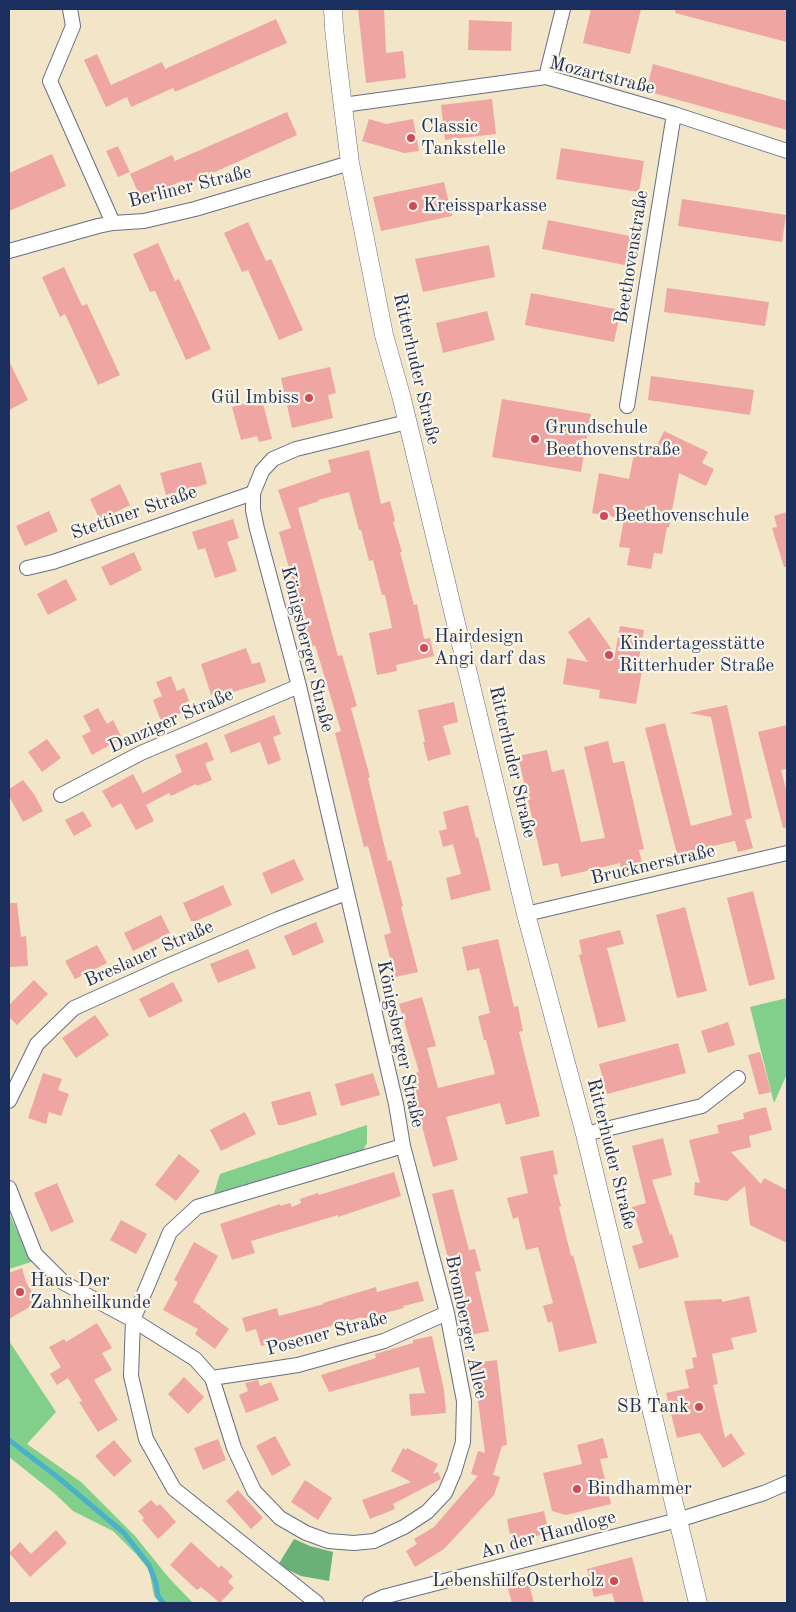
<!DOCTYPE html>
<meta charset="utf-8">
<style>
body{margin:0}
#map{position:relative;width:796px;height:1612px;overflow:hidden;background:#f2e5c8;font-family:"Old Standard TT",serif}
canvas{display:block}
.frame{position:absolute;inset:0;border:10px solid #1b2f5e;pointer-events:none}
</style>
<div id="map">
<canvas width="796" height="1612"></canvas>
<div class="frame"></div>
</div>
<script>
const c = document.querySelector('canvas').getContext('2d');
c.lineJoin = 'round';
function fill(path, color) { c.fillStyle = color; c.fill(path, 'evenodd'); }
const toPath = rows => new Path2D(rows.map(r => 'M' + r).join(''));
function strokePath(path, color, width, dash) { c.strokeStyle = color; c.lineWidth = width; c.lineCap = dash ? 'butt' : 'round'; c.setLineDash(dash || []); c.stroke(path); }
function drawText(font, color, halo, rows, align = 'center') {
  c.font = font + ' "Old Standard TT",serif'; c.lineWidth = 4.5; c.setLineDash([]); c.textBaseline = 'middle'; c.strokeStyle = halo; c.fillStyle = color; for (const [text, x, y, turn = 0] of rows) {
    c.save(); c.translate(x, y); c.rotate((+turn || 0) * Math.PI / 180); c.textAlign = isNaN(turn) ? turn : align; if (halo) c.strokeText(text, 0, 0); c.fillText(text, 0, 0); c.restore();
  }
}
const green = toPath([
 [787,998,787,1074,774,1103,750,1007],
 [367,1125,367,1143,361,1154,212,1200,220,1174],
 [9,1213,24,1246,34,1261,9,1269],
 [9,1341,56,1412,27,1444,81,1482,135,1536,169,1578,193,1603,160,1603,154,1596,149,1570,136,1554,113,1531,73,1511,53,1492,9,1457]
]);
const forest = toPath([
 [294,1539,310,1546,333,1552,329,1581,301,1576,278,1565]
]);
const stream = toPath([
 [9,1440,60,1479,124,1533,149,1565,156,1583,158,1596,163,1603]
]);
const building = toPath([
 [358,9,384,9,386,53,403,51,406,78,366,83],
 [591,9,641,9,630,54,583,43],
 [676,9,777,9,787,11,787,42,675,13],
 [276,19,287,43,175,92,173,88,131,107,127,97,106,107,84,60,97,54,111,85,162,62,165,69],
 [469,20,512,22,511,51,468,50],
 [653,64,787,101,787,130,646,91],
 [492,99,496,134,445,140,441,105],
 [287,112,297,135,186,185,184,180,141,199,130,174,172,155,175,161],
 [369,119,386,124,413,119,419,151,404,153,362,141],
 [118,146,130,172,118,177,106,151],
 [561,148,644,161,639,192,556,179],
 [52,154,66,186,9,211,9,173],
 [444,182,452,216,381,231,373,197],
 [682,199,786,215,782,242,678,226],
 [548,220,635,237,630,266,542,249],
 [248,222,266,261,271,259,303,330,279,340,248,270,242,272,224,233],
 [158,243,175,281,179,279,211,349,186,360,155,291,150,292,133,254],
 [489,245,495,277,423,292,415,259],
 [64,267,82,306,87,304,120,375,98,385,65,314,60,317,42,277],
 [667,288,769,302,765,326,664,312],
 [531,293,621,310,614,342,525,325],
 [487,311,495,340,443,353,436,323],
 [9,361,28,400,9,410],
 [330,367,336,393,328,395,333,418,292,428,281,378],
 [651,376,754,390,750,415,648,400],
 [262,399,272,439,259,442,257,436,241,440,232,407],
 [502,399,591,414,581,472,492,457],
 [664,431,708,452,702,463,714,469,706,486,679,473,669,527,667,527,662,554,654,553,651,569,627,565,630,548,619,547,624,519,592,513,599,473,629,479,634,454,643,456,645,449,655,450],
 [369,450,381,504,390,501,395,521,393,522,402,552,400,552,414,605,417,604,424,639,430,638,434,656,396,665,397,671,377,675,369,633,392,628,385,595,382,595,373,560,369,561,361,530,359,530,349,492,318,500,319,501,298,508,338,656,342,655,357,706,351,708,370,777,368,778,388,861,391,860,403,906,401,907,418,972,395,977,384,935,391,933,368,846,364,847,335,733,341,731,315,645,311,647,279,532,291,528,278,490,331,472,328,460],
 [201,462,207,484,166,495,160,473],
 [120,484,130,505,100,520,90,499],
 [49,511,58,531,25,546,16,526],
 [787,512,787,567,784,567,772,528,777,527,774,516],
 [233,519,239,538,227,542,237,571,215,578,205,548,198,550,192,532],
 [134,552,142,570,110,586,101,567],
 [66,579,77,600,48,615,37,594],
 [589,617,615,654,620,626,644,630,638,665,643,665,636,704,599,698,600,690,563,684,567,658,588,662,568,632],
 [246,648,252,664,260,662,266,682,233,692,232,688,211,695,201,664],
 [171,676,177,691,184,688,192,708,161,721,153,700,162,696,156,682],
 [454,702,458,722,443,726,451,754,428,761,423,742,425,742,418,710],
 [727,705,752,818,745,820,753,848,738,852,735,841,677,854,645,728,665,723,691,826,732,815,711,717,689,713],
 [98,708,107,724,113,720,122,738,92,755,82,736,91,731,83,716],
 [274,715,281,734,273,737,281,760,268,765,260,742,231,753,224,735],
 [787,725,787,769,781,770,787,793,787,828,783,828,758,732],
 [47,739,61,758,42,772,28,752],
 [608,741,613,763,624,761,644,849,639,850,642,863,621,868,620,863,561,877,558,863,543,866,518,756,547,750,552,772,564,769,581,842,605,838,584,747],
 [207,742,214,760,205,763,212,780,197,786,196,784,171,796,169,793,146,805,154,821,136,830,121,803,112,808,102,791,133,774,143,793,182,772,175,755],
 [23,780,34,794,43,811,23,822,9,796,9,789],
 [468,805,476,838,478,837,491,890,451,900,446,878,461,874,453,844,443,847,439,831,447,829,443,812],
 [83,811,92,826,74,836,65,820],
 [294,859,304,880,271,894,262,873],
 [223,885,232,905,196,921,191,921,183,903],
 [753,891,775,979,749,986,727,898],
 [9,903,17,903,21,937,26,936,28,966,9,967],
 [685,907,707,991,677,998,656,915],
 [161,915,170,933,133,951,124,933],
 [316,922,324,942,293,956,284,936],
 [620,930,624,944,607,948,626,1021,598,1028,579,955,582,954,579,940],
 [498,939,514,1007,518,1006,523,1031,519,1032,540,1116,506,1125,500,1103,446,1117,458,1160,433,1167,408,1075,419,1072,399,1004,422,997,436,1046,427,1048,438,1088,495,1074,486,1040,484,1040,478,1016,490,1013,479,968,467,971,462,947],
 [97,945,107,963,75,979,65,961],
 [248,949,256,968,218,983,210,964],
 [34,980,48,994,17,1025,9,1017,9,1005],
 [173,982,183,1001,149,1018,139,999],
 [95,1015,109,1035,76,1058,62,1038],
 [728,1022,735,1045,708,1053,701,1031],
 [678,1043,686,1073,607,1094,599,1064],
 [760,1052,771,1092,759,1095,748,1055],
 [43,1073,62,1079,58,1090,69,1094,61,1116,49,1112,46,1124,28,1118],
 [373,1073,380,1095,341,1106,335,1084],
 [310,1091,317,1115,283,1125,278,1125,271,1102],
 [766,1107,772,1130,749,1136,751,1147,731,1152,761,1184,764,1178,787,1190,787,1243,750,1225,745,1186,727,1201,694,1195,695,1182,700,1183,689,1140,719,1133,717,1125,744,1119,743,1113],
 [245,1112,256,1134,221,1151,210,1130],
 [663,1138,672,1175,652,1180,670,1235,672,1234,679,1257,639,1269,632,1246,643,1243,632,1207,646,1203,632,1146],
 [553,1150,558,1174,553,1175,561,1206,559,1207,571,1256,573,1255,597,1343,559,1352,552,1321,548,1323,543,1306,553,1303,538,1247,526,1250,518,1217,513,1219,507,1198,528,1193,520,1157],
 [179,1154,200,1171,176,1201,155,1185],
 [394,1172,401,1196,338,1217,338,1215,251,1241,255,1253,232,1260,220,1224,280,1204,280,1206,290,1203,292,1207,301,1203,300,1199,318,1193,319,1195],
 [57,1183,74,1222,51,1232,34,1193],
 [453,1189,469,1250,475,1249,481,1271,475,1272,489,1331,467,1336,432,1194],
 [121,1220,147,1234,136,1254,110,1240],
 [194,1242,218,1256,193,1302,201,1306,200,1307,229,1329,215,1349,195,1334,198,1329,163,1310,178,1282,174,1280],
 [22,1268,26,1282,38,1302,9,1319,9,1273],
 [418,1281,424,1301,403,1306,404,1308,362,1319,362,1317,261,1346,256,1329,246,1332,242,1318,277,1308,279,1316,324,1304,323,1303,376,1287,377,1292],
 [749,1296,757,1332,731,1338,734,1349,712,1354,718,1384,713,1385,725,1438,731,1433,745,1454,723,1468,700,1433,677,1438,666,1393,689,1388,685,1370,694,1368,692,1358,697,1357,684,1301,722,1299,722,1302],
 [97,1323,112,1348,102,1353,112,1370,94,1380,118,1420,98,1432,79,1402,82,1401,68,1378,57,1385,50,1374,61,1367,49,1347,64,1339,66,1342],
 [432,1336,444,1390,446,1413,411,1416,409,1394,425,1393,419,1367,329,1392,321,1375,376,1358,375,1354,413,1343,413,1340],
 [497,1360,507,1445,502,1446,493,1475,500,1477,494,1495,444,1549,415,1567,406,1551,417,1544,414,1539,434,1527,478,1476,471,1474,478,1451,485,1453,473,1363],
 [184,1377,204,1397,188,1414,168,1394],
 [258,1380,260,1386,271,1382,279,1400,246,1413,239,1395,248,1391,245,1383],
 [275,1436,291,1465,272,1476,256,1446],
 [603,1438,608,1458,600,1459,611,1504,566,1515,552,1511,543,1473,582,1464,577,1445],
 [218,1439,226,1460,203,1470,194,1448],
 [114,1440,132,1461,114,1477,95,1456],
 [403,1448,406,1450,407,1448,438,1464,433,1474,438,1472,441,1479,393,1504,395,1509,370,1519,362,1500,411,1482,391,1471],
 [305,1480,332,1498,318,1520,291,1502],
 [238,1490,263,1518,251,1529,226,1501],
 [151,1500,157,1506,160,1504,176,1522,158,1539,142,1520,144,1518,138,1511],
 [544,1511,549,1533,511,1542,507,1519],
 [56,1530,67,1543,30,1577,9,1553,20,1542,31,1554],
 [191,1542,219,1568,221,1565,233,1576,228,1582,234,1588,220,1603,201,1587,197,1590,170,1565],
 [632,1557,644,1603,615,1603,612,1593,594,1597,587,1569],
 [527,1576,534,1603,512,1603,506,1581]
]);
const minor = toPath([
 [70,9,73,26,50,81,113,223],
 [546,77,563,9],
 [343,105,546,77,674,114,787,151],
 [9,251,98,226,113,223,144,221,195,209,350,163],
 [627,406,674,114],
 [27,568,53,562,253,493],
 [61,795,141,753,299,686],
 [526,914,787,853],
 [9,1101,37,1044,74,1008,165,967,278,919,346,893],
 [585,1134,702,1106,738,1078],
 [9,1188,35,1254,64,1283,133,1320,195,1359,212,1378,234,1448,254,1491,280,1518,306,1533,328,1541,354,1543,374,1541,404,1527,427,1512,445,1493,454,1472,463,1442,464,1401,447,1313,403,1146,396,1104,299,686,257,529,253,510,253,493,262,471,273,459,296,449,407,422],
 [212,1378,298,1365,384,1341,447,1313],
 [317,1603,174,1489,146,1439,131,1376,133,1320,170,1232,197,1207,403,1146],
 [370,1603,383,1597,678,1520,764,1493,787,1483]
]);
const tertiary = toPath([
 [333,9,334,28,338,66,350,163,384,335,402,399,526,914,585,1134,698,1603]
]);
const markers = [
 [411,138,5,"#d1495b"],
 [413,206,5,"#d1495b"],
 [309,398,5,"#d1495b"],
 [535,439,5,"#d1495b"],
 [604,516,5,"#d1495b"],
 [424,648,5,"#d1495b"],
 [609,655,5,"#d1495b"],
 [20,1292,5,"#d1495b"],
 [699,1407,5,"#d1495b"],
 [577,1489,5,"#d1495b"],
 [614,1581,5,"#d1495b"]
];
const streetNames = [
 ["Mozartstraße",602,76,14],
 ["Berliner Straße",190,187,-14],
 ["Beethovenstraße",632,257,-81],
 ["Ritterhuder Straße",416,369,77],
 ["Stettiner Straße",134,513,-19],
 ["Königsberger Straße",307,649,76],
 ["Danziger Straße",171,721,-24],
 ["Ritterhuder Straße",512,762,77],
 ["Brucknerstraße",653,865,-13],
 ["Breslauer Straße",149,954,-24],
 ["Königsberger Straße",400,1044,78],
 ["Ritterhuder Straße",611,1154,76],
 ["Bromberger Allee",466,1327,78],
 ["Posener Straße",327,1334,-15],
 ["An der Handloge",548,1535,-15]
];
const poiNames = [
 ["Classic",421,127],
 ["Tankstelle",421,149],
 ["Kreissparkasse",423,206],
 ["Gül Imbiss",299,398,"right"],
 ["Grundschule",545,428],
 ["Beethovenstraße",545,450],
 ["Beethovenschule",614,516],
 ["Hairdesign",434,637],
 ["Angi darf das",434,659],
 ["Kindertagesstätte",619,644],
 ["Ritterhuder Straße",619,666],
 ["Haus Der",30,1281],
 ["Zahnheilkunde",30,1303],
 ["SB Tank",689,1407,"right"],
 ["Bindhammer",587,1489],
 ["LebenshilfeOsterholz",604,1581,"right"]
];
fill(green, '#82ce8b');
fill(forest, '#69b177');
strokePath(stream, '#4bb1ca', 5);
fill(building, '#efa6a2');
strokePath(minor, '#666f83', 16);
strokePath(tertiary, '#666f83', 19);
strokePath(minor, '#fff', 14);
strokePath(tertiary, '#fff', 18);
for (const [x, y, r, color] of markers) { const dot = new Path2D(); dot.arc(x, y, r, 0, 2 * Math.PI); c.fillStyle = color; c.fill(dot); strokePath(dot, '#fcf5e5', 2); }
drawText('19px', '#1b2f5e', '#fcf5e5', streetNames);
drawText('19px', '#1b2f5e', '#fcf5e5', poiNames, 'left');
</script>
